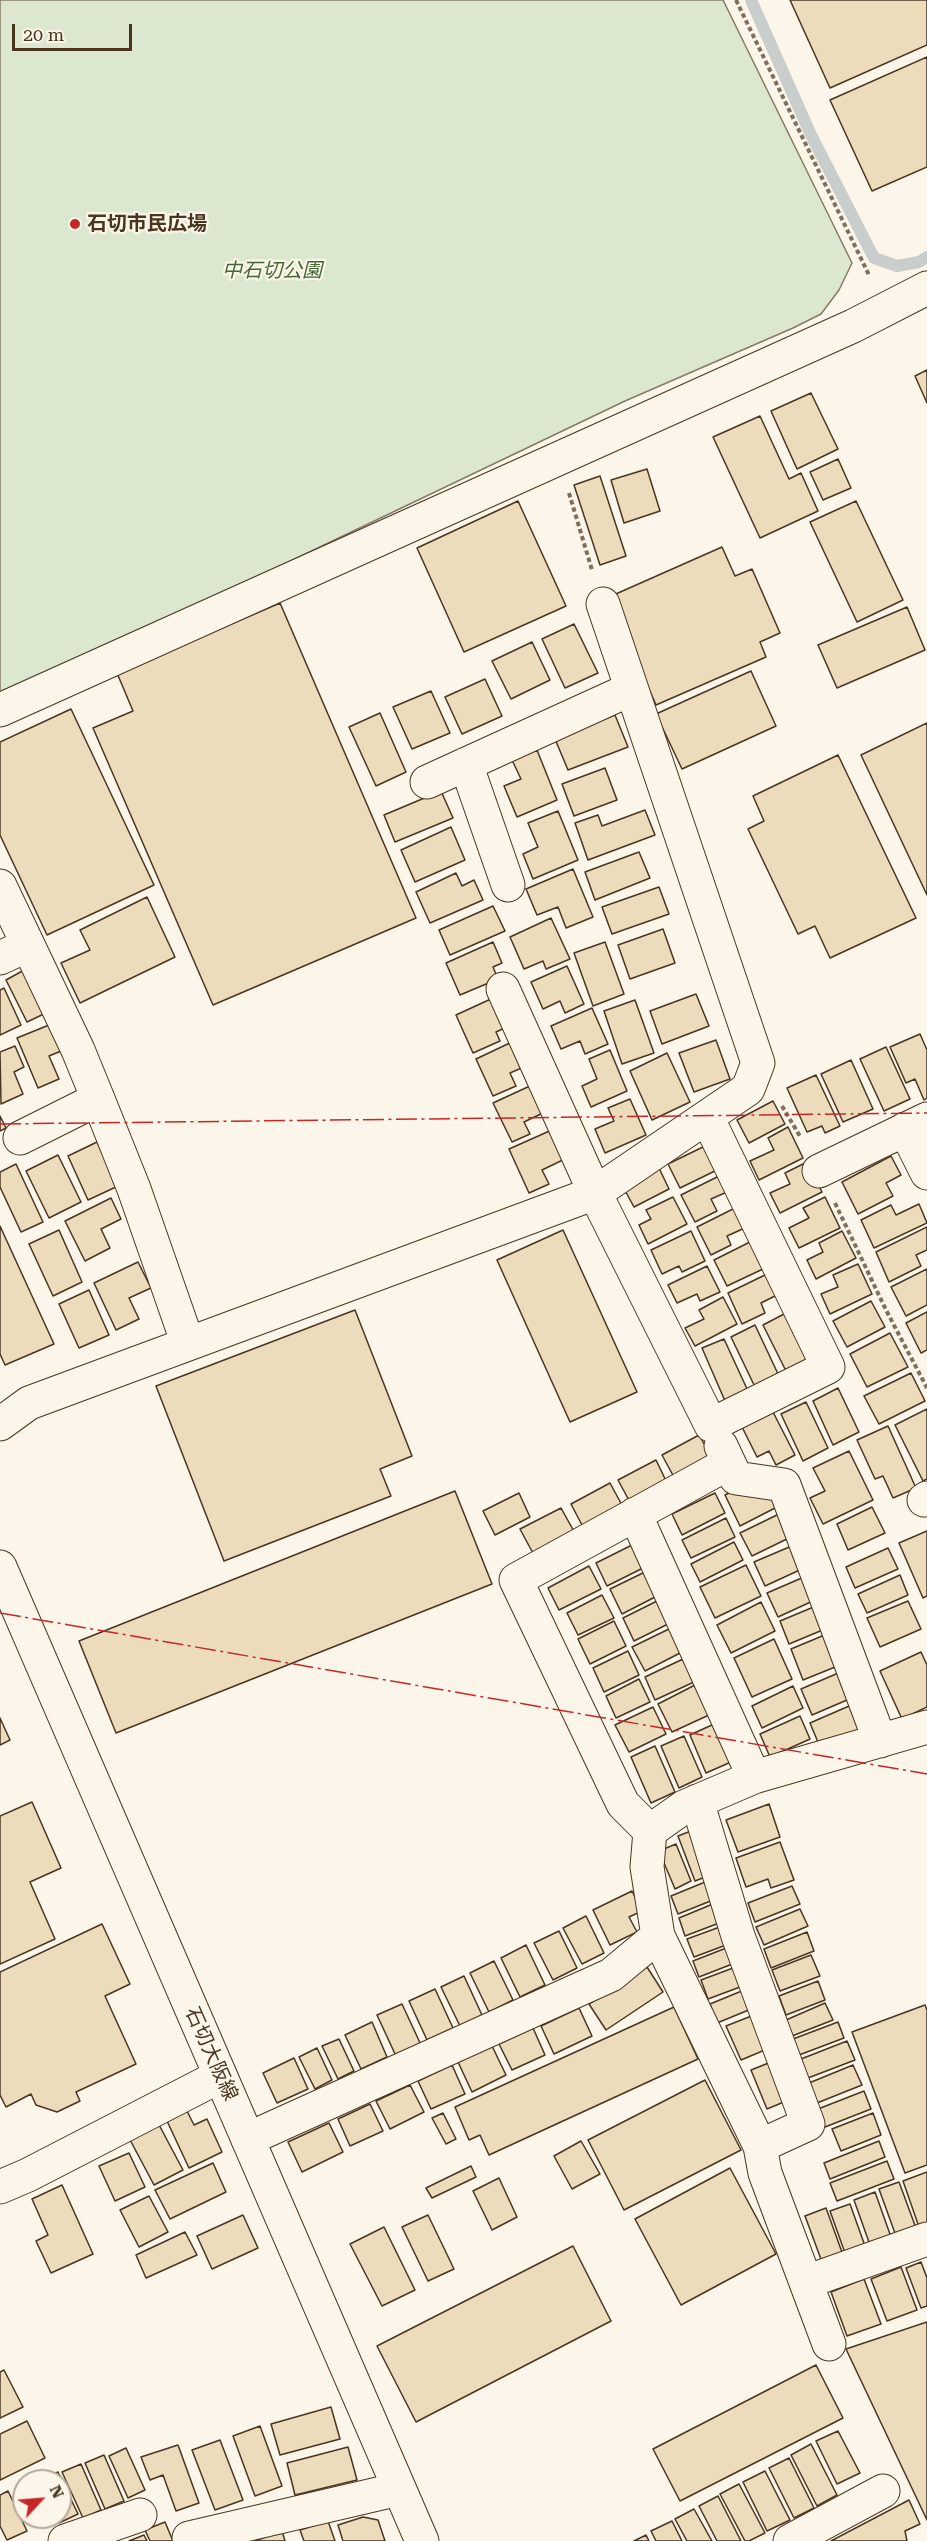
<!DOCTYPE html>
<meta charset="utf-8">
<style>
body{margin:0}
#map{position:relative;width:927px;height:2541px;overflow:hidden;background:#fbf6e9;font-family:"Roboto Serif",serif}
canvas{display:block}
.north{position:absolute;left:12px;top:2469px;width:60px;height:60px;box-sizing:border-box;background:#fbf6e9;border:2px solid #b4a999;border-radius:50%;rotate:64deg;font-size:16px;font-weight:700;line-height:24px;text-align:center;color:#4a3520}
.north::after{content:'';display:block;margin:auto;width:21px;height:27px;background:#c62828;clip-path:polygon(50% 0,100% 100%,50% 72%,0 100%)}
.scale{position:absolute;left:12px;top:24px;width:120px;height:27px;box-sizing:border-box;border:3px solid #4a3520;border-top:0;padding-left:8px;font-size:18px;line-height:21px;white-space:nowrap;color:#4a3520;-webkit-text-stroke:4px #fbf6e9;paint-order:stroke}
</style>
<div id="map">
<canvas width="927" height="2541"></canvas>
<div class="north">N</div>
<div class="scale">20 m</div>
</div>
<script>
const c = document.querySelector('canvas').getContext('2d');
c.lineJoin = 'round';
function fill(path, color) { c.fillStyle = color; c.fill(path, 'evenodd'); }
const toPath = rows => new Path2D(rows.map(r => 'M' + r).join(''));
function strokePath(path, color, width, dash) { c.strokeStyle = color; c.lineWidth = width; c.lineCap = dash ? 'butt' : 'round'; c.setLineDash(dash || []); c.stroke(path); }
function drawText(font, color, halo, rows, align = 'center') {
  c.font = font + ' "Roboto Serif","Noto Sans JP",serif'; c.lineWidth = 4.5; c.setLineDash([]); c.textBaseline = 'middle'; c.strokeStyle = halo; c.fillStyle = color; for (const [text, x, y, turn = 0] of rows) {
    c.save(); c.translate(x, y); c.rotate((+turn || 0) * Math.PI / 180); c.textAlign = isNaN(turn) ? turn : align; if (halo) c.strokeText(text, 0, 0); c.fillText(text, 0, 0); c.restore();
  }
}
const green = toPath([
 [0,0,723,0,852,263,839,290,821,314,793,328,625,401,205,602,0,694,0,0]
]);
const stream = toPath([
 [751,0,811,135,874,258,897,266,919,262,927,257]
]);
const building = toPath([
 [790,0,927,0,927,45,830,88,790,0],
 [927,57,927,167,872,191,830,100,927,57],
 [927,370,927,403,915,376,927,370],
 [811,393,838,449,797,469,771,411,811,393],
 [760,416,789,479,801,473,818,511,760,538,713,437,760,416],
 [838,459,851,488,823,500,810,472,838,459],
 [647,469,660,511,624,523,611,480,647,469],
 [600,476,626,556,600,565,574,485,600,476],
 [518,501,566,606,464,652,417,548,518,501],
 [856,501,903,600,857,622,810,522,856,501],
 [722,547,735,576,752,569,780,633,760,642,766,657,656,705,609,597,722,547],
 [280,603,416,918,213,1005,93,728,133,711,117,673,280,603],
 [907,607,925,650,837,688,818,645,907,607],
 [574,624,598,673,565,688,542,639,574,624],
 [532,642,550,680,511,699,492,661,532,642],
 [751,671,776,726,682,769,656,714,751,671],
 [485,679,502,716,462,734,445,697,485,679],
 [431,691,450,733,412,749,393,707,431,691],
 [71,709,154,885,47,935,0,835,0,742,71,709],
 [380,713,406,772,376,786,349,727,380,713],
 [615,715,628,747,568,770,555,739,615,715],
 [927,723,927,895,861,755,927,723],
 [537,750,557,800,517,817,504,786,521,779,512,760,537,750],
 [838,755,916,918,830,958,815,926,798,934,748,829,764,821,753,796,838,755],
 [605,768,617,800,574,816,562,784,605,768],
 [441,791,453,818,395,842,384,815,441,791],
 [645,810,655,835,588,860,575,823,598,815,602,826,645,810],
 [558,811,578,860,533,879,523,854,538,847,528,823,558,811],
 [451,827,465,860,415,882,401,850,451,827],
 [639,852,650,878,595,900,585,872,639,852],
 [573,869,593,917,566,928,558,907,537,915,526,889,573,869],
 [456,873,462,886,474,880,483,900,430,923,416,892,456,873],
 [659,887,669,914,612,934,602,907,659,887],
 [147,897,175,957,80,1003,61,963,90,950,80,930,147,897],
 [493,906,505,931,450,955,439,930,493,906],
 [551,918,570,959,546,969,543,961,524,969,510,937,551,918],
 [663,929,675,963,630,979,618,945,663,929],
 [493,942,502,963,493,967,498,979,460,995,446,963,493,942],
 [605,942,624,994,593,1006,574,953,605,942],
 [567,966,584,1004,565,1013,560,1001,543,1009,531,982,567,966],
 [26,969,48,1012,27,1022,6,980,26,969],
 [4,988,21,1025,0,1035,0,990,4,988],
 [696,994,709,1026,662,1044,650,1011,696,994],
 [493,998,507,1027,496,1032,500,1041,473,1053,456,1015,493,998],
 [635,1000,654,1053,622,1064,604,1011,635,1000],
 [592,1008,608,1044,585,1054,580,1041,561,1049,551,1026,592,1008],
 [49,1025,61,1051,49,1056,59,1079,38,1088,17,1038,49,1025],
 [920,1034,927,1050,927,1098,924,1100,915,1079,906,1083,890,1047,920,1034],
 [716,1040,730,1079,694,1092,679,1053,716,1040],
 [514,1041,526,1066,510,1073,516,1086,493,1096,476,1059,514,1041],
 [15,1046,24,1067,14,1072,23,1094,1,1104,0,1052,15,1046],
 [886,1047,910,1099,884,1111,860,1059,886,1047],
 [610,1050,627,1091,591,1107,582,1086,597,1079,589,1059,610,1050],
 [667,1053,690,1102,652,1120,630,1071,667,1053],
 [851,1060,873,1109,843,1122,821,1074,851,1060],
 [816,1075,840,1126,825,1133,822,1126,807,1132,787,1088,816,1075],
 [532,1085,545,1112,524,1122,530,1134,512,1142,493,1103,532,1085],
 [630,1099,646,1135,605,1153,595,1129,614,1121,608,1108,630,1099],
 [773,1101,785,1124,749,1143,737,1120,773,1101],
 [0,1116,6,1128,0,1131,0,1116],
 [788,1127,803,1158,759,1180,750,1161,774,1150,768,1138,788,1127],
 [554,1129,567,1158,542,1170,549,1184,529,1193,509,1149,554,1129],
 [97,1142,118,1186,88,1200,68,1156,97,1142],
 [707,1145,719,1169,680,1188,668,1164,707,1145],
 [58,1155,81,1202,49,1218,26,1171,58,1155],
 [891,1156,901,1175,886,1183,893,1196,858,1214,842,1182,891,1156],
 [807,1162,822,1192,780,1213,770,1193,790,1184,785,1173,807,1162],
 [16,1164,43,1222,21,1232,0,1187,0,1172,16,1164],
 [658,1166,669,1189,634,1207,622,1185,658,1166],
 [719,1176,727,1192,711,1199,717,1211,695,1222,681,1195,719,1176],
 [673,1197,687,1224,648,1244,639,1225,651,1219,646,1210,673,1197],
 [825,1197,840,1228,799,1248,789,1228,809,1218,803,1208,825,1197],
 [111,1198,121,1219,101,1229,110,1248,85,1261,65,1221,111,1198],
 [919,1204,927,1223,874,1248,861,1220,891,1205,896,1215,919,1204],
 [737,1207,747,1227,727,1236,731,1245,711,1255,697,1227,737,1207],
 [0,1226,54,1344,5,1365,0,1354,0,1226],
 [927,1227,927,1250,916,1255,921,1266,889,1282,876,1252,927,1227],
 [59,1230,82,1282,53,1296,29,1244,59,1230],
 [563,1230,637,1392,570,1422,497,1260,563,1230],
 [691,1231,705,1261,682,1272,679,1266,662,1274,651,1250,691,1231],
 [842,1231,856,1258,816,1279,807,1260,823,1252,819,1243,842,1231],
 [750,1242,763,1269,727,1286,714,1260,750,1242],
 [138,1262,151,1288,129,1298,139,1319,116,1330,94,1283,138,1262],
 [858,1264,872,1294,830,1314,821,1294,838,1287,833,1275,858,1264],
 [707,1266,720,1292,700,1301,697,1294,677,1303,668,1285,707,1266],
 [927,1269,927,1305,906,1316,891,1287,927,1269],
 [769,1273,779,1294,761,1303,765,1313,742,1324,728,1293,769,1273],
 [89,1290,109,1335,79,1348,59,1304,89,1290],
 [723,1297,737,1324,695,1346,685,1328,704,1319,699,1310,723,1297],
 [871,1301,885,1327,847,1347,833,1321,871,1301],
 [355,1310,412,1456,380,1469,391,1496,224,1561,156,1386,355,1310],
 [927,1312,927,1350,921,1353,906,1323,927,1312],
 [786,1313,809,1359,786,1371,763,1325,786,1313],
 [755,1325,779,1376,755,1387,731,1337,755,1325],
 [890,1333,908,1367,867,1387,850,1354,890,1333],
 [724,1339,748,1391,725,1401,702,1348,724,1339],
 [911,1373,925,1401,879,1424,864,1396,911,1373],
 [838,1388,859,1432,833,1445,813,1401,838,1388],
 [806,1402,828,1448,803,1461,781,1414,806,1402],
 [927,1409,927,1479,923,1481,895,1425,927,1409],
 [773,1412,795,1455,776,1465,769,1451,757,1457,742,1427,773,1412],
 [888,1426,916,1488,893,1498,883,1476,875,1479,857,1440,888,1426],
 [699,1435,712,1458,675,1479,662,1455,699,1435],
 [849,1451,873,1500,823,1524,810,1498,825,1491,813,1468,849,1451],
 [656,1460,668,1485,631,1504,618,1480,656,1460],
 [610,1483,623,1507,583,1527,571,1504,610,1483],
 [745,1485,769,1491,777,1507,740,1526,725,1495,745,1485],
 [455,1491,492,1584,116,1733,79,1641,455,1491],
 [519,1493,530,1517,495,1535,483,1511,519,1493],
 [715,1493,725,1513,682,1535,672,1514,715,1493],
 [872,1507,885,1533,848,1550,837,1524,872,1507],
 [561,1508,576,1535,535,1557,520,1529,561,1508],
 [781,1513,793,1536,752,1556,740,1533,781,1513],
 [726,1518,735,1537,691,1558,682,1540,726,1518],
 [927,1531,927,1596,923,1598,899,1543,927,1531],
 [734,1542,743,1560,700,1582,691,1564,734,1542],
 [636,1543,647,1566,607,1586,596,1563,636,1543],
 [794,1545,804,1568,765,1586,754,1562,794,1545],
 [888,1548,898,1569,855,1588,846,1567,888,1548],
 [746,1565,761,1596,715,1618,700,1587,746,1565],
 [589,1566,601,1589,559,1610,548,1588,589,1566],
 [647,1571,659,1595,622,1614,610,1589,647,1571],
 [900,1575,908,1595,867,1613,858,1594,900,1575],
 [804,1577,815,1600,778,1617,767,1593,804,1577],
 [602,1595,614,1618,578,1635,567,1613,602,1595],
 [659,1600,670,1623,634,1641,623,1618,659,1600],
 [908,1601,921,1629,880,1647,867,1618,908,1601],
 [761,1602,775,1631,731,1653,717,1625,761,1602],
 [816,1606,825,1629,789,1644,780,1621,816,1606],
 [614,1621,626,1646,590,1664,578,1639,614,1621],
 [671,1628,682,1652,645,1671,632,1647,671,1628],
 [827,1634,840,1665,803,1680,791,1649,827,1634],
 [774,1639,792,1679,752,1697,734,1658,774,1639],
 [628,1651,639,1675,604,1692,593,1668,628,1651],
 [921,1652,927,1665,927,1707,902,1719,880,1671,921,1652],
 [683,1659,694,1682,655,1700,645,1677,683,1659],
 [843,1671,854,1697,812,1715,801,1689,843,1671],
 [639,1679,650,1702,616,1718,606,1696,639,1679],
 [695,1685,709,1715,672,1732,658,1704,695,1685],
 [793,1686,803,1708,762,1728,752,1706,793,1686],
 [856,1703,866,1728,820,1747,810,1723,856,1703],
 [653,1707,666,1734,629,1752,615,1725,653,1707],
 [800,1716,810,1739,770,1757,760,1734,800,1716],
 [0,1718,10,1740,0,1745,0,1718],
 [714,1724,731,1762,706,1773,690,1735,714,1724],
 [684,1736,702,1777,679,1788,661,1746,684,1736],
 [655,1746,675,1792,651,1803,631,1757,655,1746],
 [32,1802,61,1868,30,1882,55,1939,0,1964,0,1816,32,1802],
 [769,1804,780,1837,738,1852,726,1820,769,1804],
 [696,1829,713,1874,695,1881,678,1836,696,1829],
 [780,1842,794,1880,771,1888,768,1879,746,1887,736,1858,780,1842],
 [676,1844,691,1881,675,1889,659,1851,676,1844],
 [710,1880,718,1898,678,1914,671,1896,710,1880],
 [792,1886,800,1904,755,1922,748,1903,792,1886],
 [632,1891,642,1911,629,1917,637,1932,610,1945,593,1910,632,1891],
 [720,1901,727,1920,685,1936,679,1918,720,1901],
 [800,1909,808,1926,764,1945,756,1927,800,1909],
 [586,1916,604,1953,582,1964,563,1928,586,1916],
 [102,1924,130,1984,105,1996,136,2064,76,2092,80,2101,57,2112,36,2105,31,2094,6,2107,0,2095,0,1972,102,1924],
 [728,1924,734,1942,694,1957,687,1939,728,1924],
 [559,1931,577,1968,553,1980,534,1943,559,1931],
 [807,1932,814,1951,771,1968,764,1949,807,1932],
 [526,1945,545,1985,520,1997,501,1958,526,1945],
 [734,1945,740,1961,699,1977,693,1961,734,1945],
 [811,1955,820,1976,780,1991,772,1970,811,1955],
 [494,1961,513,2000,489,2012,470,1973,494,1961],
 [741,1965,748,1984,708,1999,701,1980,741,1965],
 [647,1967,663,1992,606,2030,589,2004,647,1967],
 [464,1976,482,2015,460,2026,441,1987,464,1976],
 [818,1981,825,2000,786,2015,779,1996,818,1981],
 [749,1988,756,2007,717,2023,710,2004,749,1988],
 [435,1989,453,2028,427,2040,409,2001,435,1989],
 [825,2003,833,2020,792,2036,786,2020,825,2003],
 [402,2004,421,2045,396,2056,377,2015,402,2004],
 [925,2005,927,2010,927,2165,905,2173,852,2032,925,2005],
 [674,2007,698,2059,489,2155,480,2135,469,2140,455,2107,674,2007],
 [579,2008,592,2036,554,2054,541,2026,579,2008],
 [759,2013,772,2047,741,2060,726,2026,759,2013],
 [372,2022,387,2057,361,2069,345,2035,372,2022],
 [838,2022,844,2038,799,2055,793,2039,838,2022],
 [533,2028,545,2055,512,2070,499,2044,533,2028],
 [339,2039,354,2071,338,2079,322,2046,339,2039],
 [847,2041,855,2060,808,2078,801,2059,847,2041],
 [492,2046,506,2075,472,2092,458,2062,492,2046],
 [317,2048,332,2080,315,2089,299,2057,317,2048],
 [294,2058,308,2089,277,2103,263,2073,294,2058],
 [776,2060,791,2099,767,2109,751,2070,776,2060],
 [452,2065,465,2094,431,2109,418,2081,452,2065],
 [853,2065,862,2085,817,2103,809,2083,853,2065],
 [705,2080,741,2150,624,2210,588,2140,705,2080],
 [410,2085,424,2112,390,2129,376,2101,410,2085],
 [864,2091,871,2109,825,2127,818,2109,864,2091],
 [370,2104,383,2131,350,2146,338,2119,370,2104],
 [187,2111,194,2125,207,2119,222,2152,189,2168,167,2121,187,2111],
 [443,2113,456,2139,446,2144,432,2118,443,2113],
 [873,2113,881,2135,841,2151,832,2129,873,2113],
 [157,2121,183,2170,154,2185,128,2136,157,2121],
 [329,2123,343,2152,302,2172,288,2142,329,2123],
 [581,2141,600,2174,572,2189,554,2156,581,2141],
 [879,2141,885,2157,830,2179,824,2163,879,2141],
 [129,2153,145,2187,115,2201,99,2166,129,2153],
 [887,2161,894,2179,837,2201,830,2183,887,2161],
 [213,2163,226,2192,170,2219,155,2190,213,2163],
 [471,2166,476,2177,432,2198,426,2188,471,2166],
 [730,2168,776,2254,681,2305,635,2219,730,2168],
 [927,2172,927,2224,919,2227,903,2181,927,2172],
 [499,2178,517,2217,492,2230,473,2191,499,2178],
 [899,2182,916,2228,896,2236,879,2189,899,2182],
 [62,2185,93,2254,51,2273,36,2241,48,2235,32,2199,62,2185],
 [875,2192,891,2237,870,2245,854,2200,875,2192],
 [149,2196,168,2232,139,2247,120,2210,149,2196],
 [850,2204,865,2246,845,2253,830,2211,850,2204],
 [826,2208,843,2255,822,2262,805,2216,826,2208],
 [243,2215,258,2248,212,2269,197,2236,243,2215],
 [428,2215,454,2269,428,2281,402,2227,428,2215],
 [384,2227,415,2290,382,2306,350,2244,384,2227],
 [185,2232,197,2255,146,2278,136,2255,185,2232],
 [573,2246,611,2321,416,2422,377,2346,573,2246],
 [921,2262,927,2278,927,2306,921,2308,906,2268,921,2262],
 [901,2267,917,2310,887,2321,871,2279,901,2267],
 [864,2279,881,2324,847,2336,831,2292,864,2279],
 [927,2322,927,2520,846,2349,927,2322],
 [816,2365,843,2418,680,2501,653,2449,816,2365],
 [4,2370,23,2407,0,2418,0,2372,4,2370],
 [331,2407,340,2439,280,2455,271,2424,331,2407],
 [27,2421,45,2458,0,2480,0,2434,27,2421],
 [260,2426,282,2486,255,2496,233,2436,260,2426],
 [838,2431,860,2473,837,2484,816,2441,838,2431],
 [220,2440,243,2500,215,2510,192,2450,220,2440],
 [811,2444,837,2495,817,2506,791,2455,811,2444],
 [178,2445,199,2503,176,2511,163,2475,150,2480,141,2457,178,2445],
 [348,2447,357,2480,295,2495,287,2463,348,2447],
 [126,2448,145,2490,128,2498,109,2456,126,2448],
 [104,2455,124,2501,105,2509,85,2463,104,2455],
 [789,2458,814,2508,794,2518,769,2468,789,2458],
 [81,2464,101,2510,83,2518,62,2472,81,2464],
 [765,2471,790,2520,767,2531,743,2482,765,2471],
 [58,2472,78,2514,59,2523,56,2517,60,2517,60,2481,40,2481,58,2472],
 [739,2484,765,2533,749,2541,745,2541,720,2494,739,2484],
 [8,2491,27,2531,7,2540,0,2526,0,2495,8,2491],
 [718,2496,741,2541,717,2541,699,2506,718,2496],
 [909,2500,920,2524,905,2531,907,2541,831,2541,909,2500],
 [694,2509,712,2541,687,2541,675,2519,694,2509],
 [363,2517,378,2520,385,2541,343,2541,338,2525,363,2517],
 [328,2521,335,2541,304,2541,300,2530,328,2521],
 [672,2521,682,2541,656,2541,651,2531,672,2521],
 [165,2522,173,2541,150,2541,145,2530,165,2522],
 [282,2531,285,2541,255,2541,282,2531],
 [144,2535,147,2541,129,2541,144,2535],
 [646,2535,649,2541,634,2541,646,2535]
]);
const path = toPath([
 [736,0,869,275],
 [569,493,592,570],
 [782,1106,801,1138],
 [835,1203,886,1310,927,1388]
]);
const minor = toPath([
 [0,710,853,326,927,288],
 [466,764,508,885],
 [427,782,631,689],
 [0,886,78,1050,98,1099,134,1189,188,1344],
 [0,958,28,945],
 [503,989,595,1193,711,1425,828,1367,707,1117],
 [905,1129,927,1173],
 [20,1138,98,1099],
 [819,1171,927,1119],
 [0,1424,29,1403,595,1193,748,1089,758,1063,603,604],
 [721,1446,736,1478,784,1485,880,1741],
 [924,1500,927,1498],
 [635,1514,754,1777],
 [697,1801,738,1936,808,2124,760,2146],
 [650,1831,623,1804,516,1580,729,1463],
 [658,1936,760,2146,765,2173,829,2344],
 [248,2139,611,1975,658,1936,647,1867,650,1831,684,1807,754,1777,927,1727],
 [0,2187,28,2175,220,2076],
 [806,2282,927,2239],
 [189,2538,399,2489],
 [65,2541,140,2515],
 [790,2541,883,2491]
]);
const major = toPath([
 [0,1567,422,2541]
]);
const power = toPath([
 [0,1124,927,1113],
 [0,1613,927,1774]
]);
const markers = [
 [75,224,6,"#c62828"]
];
const poiNames = [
 ["石切市民広場",87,224]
];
const parkNames = [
 ["中石切公園",272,271]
];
const streetNames = [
 ["石切大阪線",211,2054,66]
];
fill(green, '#dce7d0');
strokePath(green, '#887966', 1.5);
strokePath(stream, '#c9cecd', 12);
fill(building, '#ecdcbc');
strokePath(building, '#4a3520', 1.5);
strokePath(minor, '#4a3520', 35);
strokePath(major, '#4a3520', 35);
strokePath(path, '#7f6f5c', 4, [4.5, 3]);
strokePath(minor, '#fbf6e9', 33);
strokePath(major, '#fbf6e9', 33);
strokePath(power, '#c62828', 1.5, [21, 4.5, 3, 4.5]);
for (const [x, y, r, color] of markers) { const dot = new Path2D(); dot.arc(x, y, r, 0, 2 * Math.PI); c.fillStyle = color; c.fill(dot); strokePath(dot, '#fbf6e9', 2); }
drawText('bold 20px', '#4a3520', '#fbf6e9', poiNames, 'left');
drawText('italic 20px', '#436837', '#fbf6e9', parkNames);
drawText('20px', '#4a3520', '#fbf6e9', streetNames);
</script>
